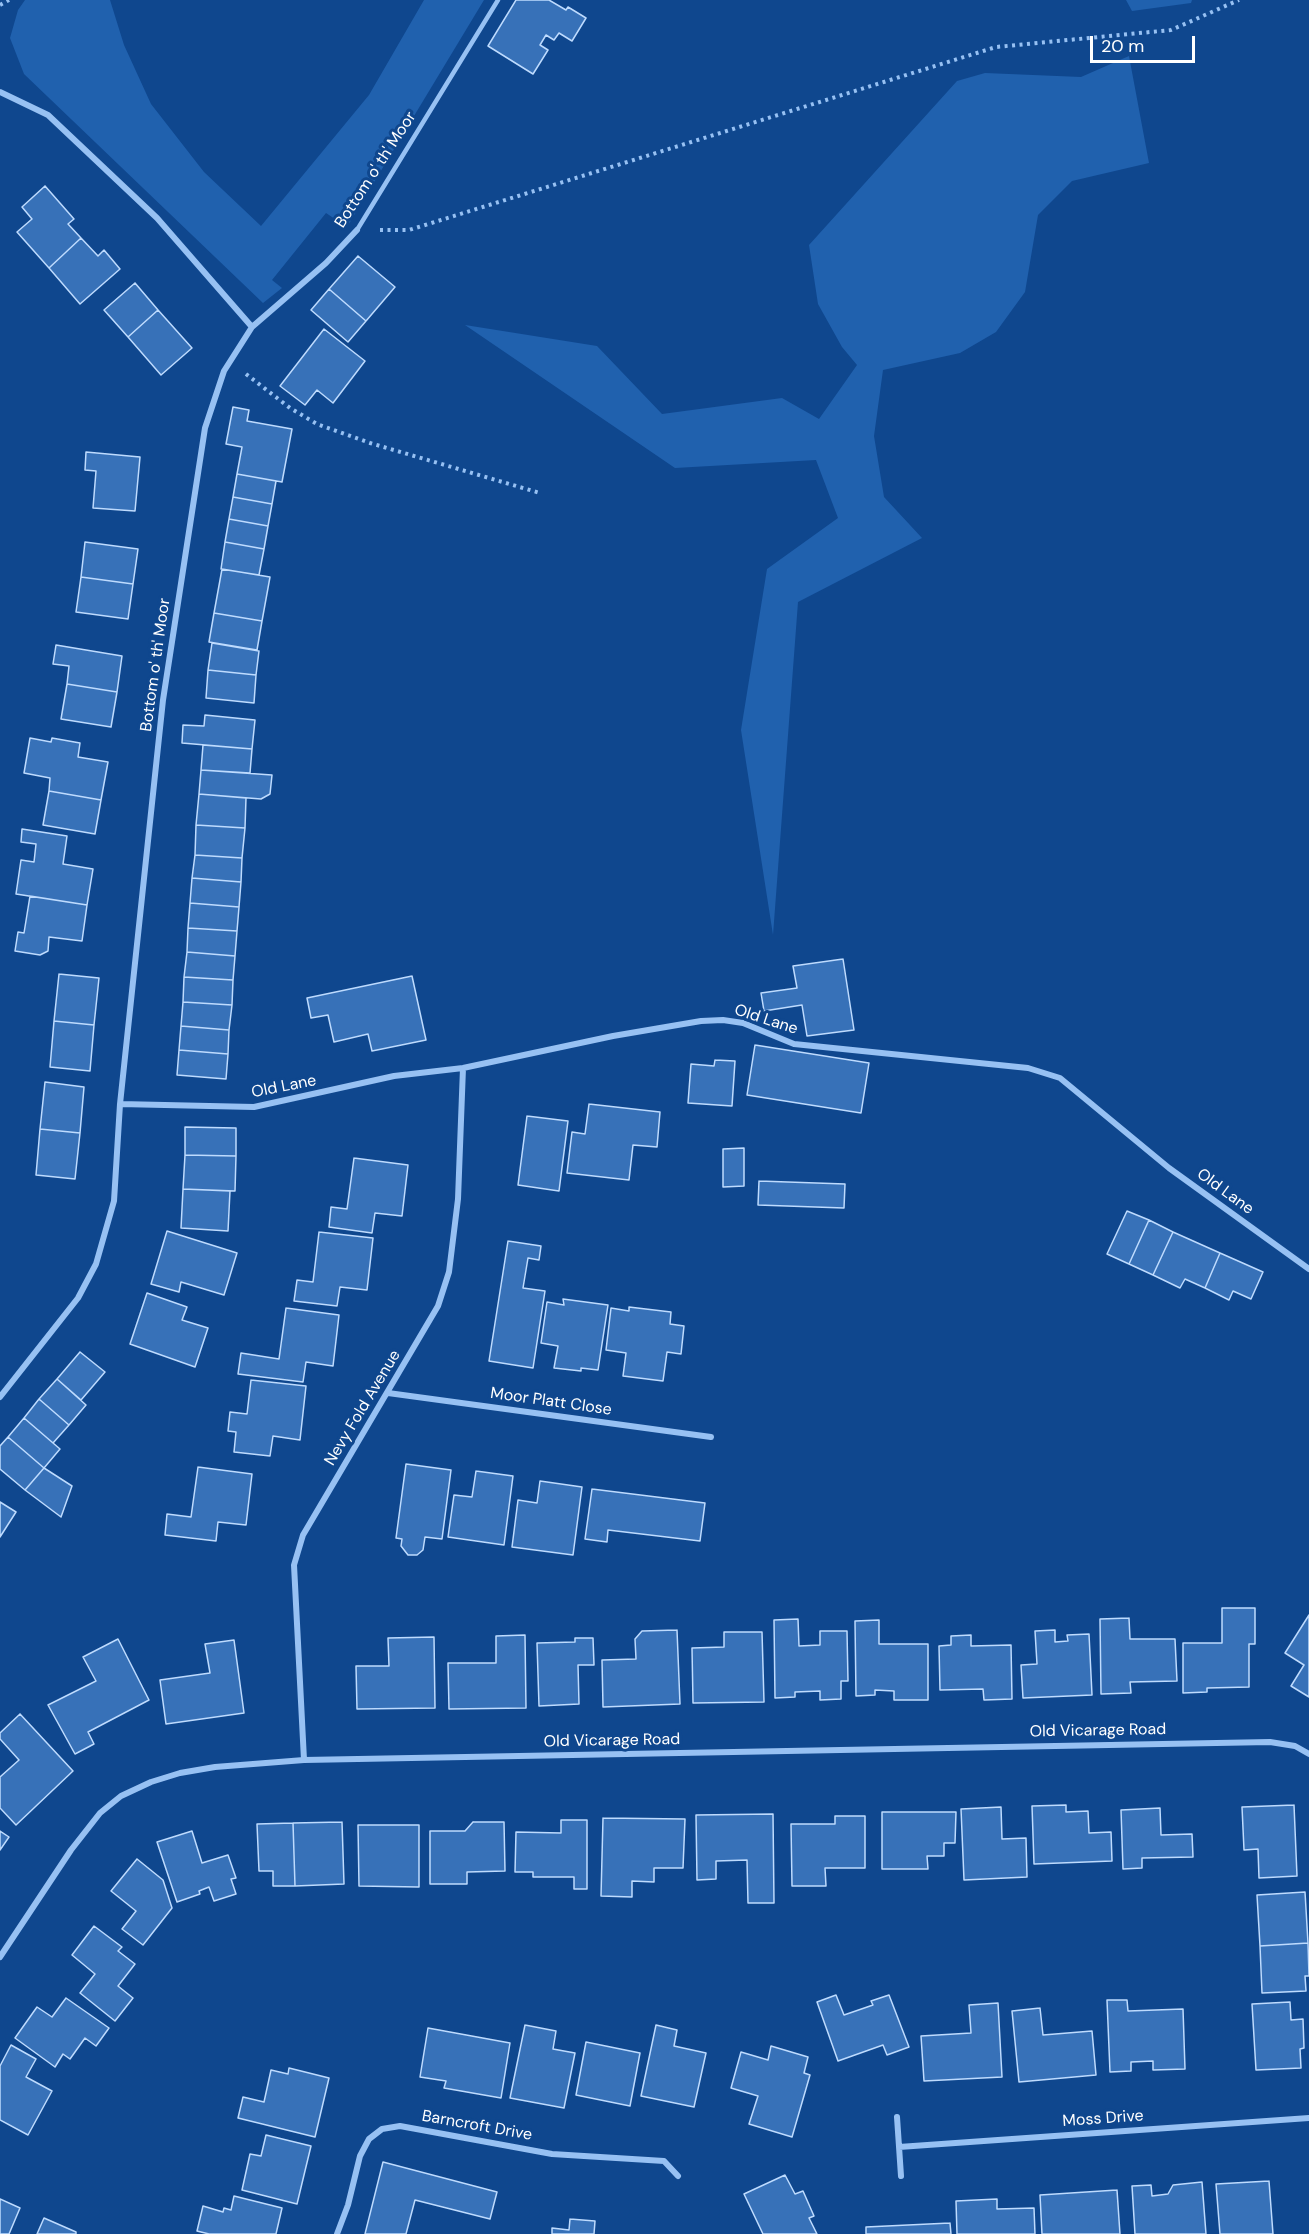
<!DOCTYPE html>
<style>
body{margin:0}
#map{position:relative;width:1309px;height:2234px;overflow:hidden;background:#0f478e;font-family:"DM Sans",sans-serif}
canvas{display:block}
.scale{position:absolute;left:1090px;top:36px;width:105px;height:27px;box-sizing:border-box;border:3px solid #fff;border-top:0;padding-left:8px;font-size:18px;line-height:21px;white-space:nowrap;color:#fff;-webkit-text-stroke:4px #0f478e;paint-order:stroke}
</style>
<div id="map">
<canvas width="1309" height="2234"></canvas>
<div class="scale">20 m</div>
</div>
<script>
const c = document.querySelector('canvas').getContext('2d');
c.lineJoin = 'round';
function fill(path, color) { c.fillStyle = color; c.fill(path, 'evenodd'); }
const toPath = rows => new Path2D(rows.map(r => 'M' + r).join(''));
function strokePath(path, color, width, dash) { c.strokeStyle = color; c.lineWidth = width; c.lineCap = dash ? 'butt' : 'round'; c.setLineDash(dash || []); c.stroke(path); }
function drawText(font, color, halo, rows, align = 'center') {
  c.font = font + ' "DM Sans",sans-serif'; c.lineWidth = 6; c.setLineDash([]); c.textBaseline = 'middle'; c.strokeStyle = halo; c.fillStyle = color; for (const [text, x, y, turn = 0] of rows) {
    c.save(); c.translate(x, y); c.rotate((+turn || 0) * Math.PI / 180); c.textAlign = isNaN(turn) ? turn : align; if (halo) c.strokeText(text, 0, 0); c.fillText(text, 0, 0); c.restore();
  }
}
const green = toPath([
 [25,0,110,0,124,45,151,104,204,172,261,226,369,95,424,0,484,0,347,227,326,213,272,280,282,288,263,303,24,74,10,38,18,10],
 [1126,0,1192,0,1191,3,1132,11],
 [1129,56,1149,163,1072,181,1038,215,1025,292,996,332,960,353,883,370,874,436,884,497,922,538,798,602,773,935,741,730,767,569,838,518,816,460,675,468,465,325,597,346,662,414,782,398,819,419,857,365,842,347,818,304,809,245,957,81,985,73,1081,77]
]);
const building = toPath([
 [516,0,549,0,566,10,568,7,586,18,572,41,559,33,554,40,546,35,540,45,548,50,533,74,488,46,516,0],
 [45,186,74,219,68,224,81,238,49,268,17,232,32,219,22,207,45,186],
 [81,238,98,256,104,250,120,269,80,304,49,268,81,238],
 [358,256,395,287,366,321,329,289,358,256],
 [135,283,158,310,128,337,104,310,135,283],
 [329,289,366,321,348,342,311,310,329,289],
 [158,310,192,348,161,375,128,337,158,310],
 [324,329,365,361,333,403,317,390,305,405,280,386,324,329],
 [233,407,249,410,247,421,292,429,282,482,237,474,242,447,226,444,233,407],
 [86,452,140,457,135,511,93,508,96,471,85,470,86,452],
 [237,474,276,481,272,504,233,497,237,474],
 [233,497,272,504,268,526,229,519,233,497],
 [229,519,268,526,264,549,225,542,229,519],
 [85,542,138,549,133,584,81,577,85,542],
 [225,542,264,549,259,575,221,569,225,542],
 [222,569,270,577,262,621,214,613,222,569],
 [81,577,133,584,128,619,76,612,81,577],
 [214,613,262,621,257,650,209,642,214,613],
 [212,643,259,651,256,675,208,670,212,643],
 [56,645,122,656,117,692,67,684,69,666,53,664,56,645],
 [208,670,256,675,254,703,206,698,208,670],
 [67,684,117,692,111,727,61,719,67,684],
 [205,715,255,720,252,749,182,743,183,725,204,726,205,715],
 [30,738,51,742,52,738,80,743,78,757,108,762,101,800,49,791,50,778,24,773,30,738],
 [203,745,252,749,250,773,201,770,203,745],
 [201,770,272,775,270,794,261,799,199,794,201,770],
 [49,791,101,800,95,834,43,825,49,791],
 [199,794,246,798,245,828,196,825,199,794],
 [196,825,245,828,242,858,195,855,196,825],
 [22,829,67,836,63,864,93,869,87,905,16,894,21,860,34,862,36,844,21,842,22,829],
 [195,855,242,858,241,882,192,878,195,855],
 [192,878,241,882,239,907,190,903,192,878],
 [30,896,87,905,82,941,49,937,48,951,40,955,15,951,18,932,24,933,30,896],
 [190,903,239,907,237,931,188,928,190,903],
 [188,928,237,931,235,956,187,952,188,928],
 [187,952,235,956,233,980,184,977,187,952],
 [843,959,854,1030,807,1036,802,1005,764,1011,761,993,797,988,793,966,843,959],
 [59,974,99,978,94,1025,54,1021,59,974],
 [412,976,426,1040,372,1051,368,1034,334,1042,328,1015,311,1018,307,998,412,976],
 [184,977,233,980,232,1005,183,1002,184,977],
 [183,1002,232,1005,229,1030,181,1026,183,1002],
 [54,1021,94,1025,90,1071,50,1067,54,1021],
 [181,1026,229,1030,228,1054,179,1050,181,1026],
 [755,1045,869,1063,861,1113,747,1095,755,1045],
 [179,1050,228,1054,226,1079,177,1075,179,1050],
 [715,1060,735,1061,732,1106,688,1103,691,1064,714,1066,715,1060],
 [45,1082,84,1087,80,1133,40,1129,45,1082],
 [589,1104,660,1112,657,1147,633,1145,629,1180,567,1173,572,1132,585,1134,589,1104],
 [527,1116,568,1121,559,1191,518,1185,527,1116],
 [185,1127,236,1128,236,1156,185,1155,185,1127],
 [40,1129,80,1133,75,1179,36,1175,40,1129],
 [744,1148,744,1186,723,1187,723,1149,744,1148],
 [185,1155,236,1156,235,1191,183,1189,185,1155],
 [354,1158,408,1165,402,1216,375,1213,372,1233,329,1227,331,1207,347,1209,354,1158],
 [759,1181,845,1184,844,1208,758,1205,759,1181],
 [183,1189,230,1191,228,1231,181,1228,183,1189],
 [1127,1211,1149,1220,1129,1264,1107,1254,1127,1211],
 [1149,1220,1173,1232,1153,1275,1129,1264,1149,1220],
 [167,1231,237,1253,224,1295,181,1282,179,1292,151,1284,167,1231],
 [319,1232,373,1238,367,1290,340,1287,337,1306,294,1301,297,1280,313,1282,319,1232],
 [1173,1232,1220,1253,1205,1288,1185,1279,1180,1288,1153,1275,1173,1232],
 [508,1241,541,1246,539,1260,528,1258,523,1288,545,1291,533,1368,489,1361,508,1241],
 [1220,1253,1263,1272,1251,1299,1233,1291,1229,1300,1205,1288,1220,1253],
 [147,1293,187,1307,182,1320,208,1328,195,1367,130,1344,147,1293],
 [563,1299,608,1305,598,1370,581,1368,581,1371,554,1368,558,1346,541,1343,547,1302,564,1305,563,1299],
 [629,1307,671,1312,670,1324,684,1326,681,1354,667,1352,663,1381,623,1376,626,1353,606,1350,611,1308,629,1311,629,1307],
 [286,1308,339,1315,333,1366,306,1362,303,1382,238,1374,241,1353,279,1359,286,1308],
 [80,1352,105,1372,81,1400,57,1379,80,1352],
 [57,1379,86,1405,69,1425,39,1399,57,1379],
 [251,1380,306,1386,300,1440,273,1436,270,1456,234,1452,236,1432,228,1431,230,1412,247,1414,251,1380],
 [39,1399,69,1425,53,1443,24,1418,39,1399],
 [24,1418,60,1449,44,1468,8,1437,24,1418],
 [8,1437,44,1468,25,1490,0,1469,0,1446,8,1437],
 [406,1464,451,1470,442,1539,425,1537,423,1550,417,1555,408,1555,401,1546,402,1539,396,1538,406,1464],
 [198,1467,252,1474,246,1525,218,1522,216,1541,165,1535,167,1514,191,1517,198,1467],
 [44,1468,72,1486,61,1517,25,1490,44,1468],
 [476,1471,513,1476,504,1545,448,1537,454,1495,472,1497,476,1471],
 [540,1481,582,1487,573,1555,512,1547,518,1500,537,1503,540,1481],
 [592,1489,705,1503,700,1541,608,1530,607,1542,585,1539,592,1489],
 [0,1502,16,1512,0,1537,0,1502],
 [1222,1608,1255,1608,1255,1644,1249,1644,1249,1687,1207,1688,1207,1692,1183,1693,1183,1643,1222,1643,1222,1608],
 [1309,1615,1309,1697,1291,1686,1304,1665,1285,1653,1309,1615],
 [1129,1618,1130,1639,1175,1639,1177,1681,1130,1682,1131,1693,1101,1694,1100,1619,1129,1618],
 [798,1619,799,1646,820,1645,820,1631,847,1631,848,1681,841,1681,841,1699,820,1700,820,1691,795,1692,795,1697,775,1698,774,1620,798,1619],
 [879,1620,879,1644,928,1644,928,1700,894,1700,894,1691,875,1690,875,1695,856,1696,855,1621,879,1620],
 [677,1630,680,1704,603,1707,602,1660,636,1659,635,1639,642,1631,677,1630],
 [1055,1630,1055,1642,1068,1641,1067,1635,1089,1634,1092,1695,1023,1698,1021,1665,1037,1664,1035,1631,1055,1630],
 [724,1632,762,1632,764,1702,693,1703,692,1648,724,1647,724,1632],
 [525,1635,526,1708,449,1709,448,1663,496,1663,496,1636,525,1635],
 [971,1635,971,1646,1011,1645,1012,1699,984,1700,983,1689,940,1690,939,1646,951,1645,951,1636,971,1635],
 [434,1637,435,1708,357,1709,356,1666,389,1666,388,1638,434,1637],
 [575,1638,593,1638,594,1665,578,1665,579,1704,539,1706,537,1643,575,1642,575,1638],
 [118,1639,149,1700,88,1732,94,1744,75,1754,48,1705,96,1681,83,1657,118,1639],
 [234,1640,244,1713,166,1724,160,1680,210,1673,205,1644,234,1640],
 [20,1714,73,1771,16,1825,0,1808,0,1777,19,1760,0,1739,0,1733,20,1714],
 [1066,1805,1066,1812,1088,1811,1089,1833,1111,1832,1112,1861,1034,1864,1032,1806,1066,1805],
 [1294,1805,1297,1876,1259,1878,1258,1849,1244,1850,1242,1807,1294,1805],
 [1001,1807,1002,1839,1026,1838,1027,1877,964,1880,961,1809,1001,1807],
 [1160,1808,1161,1835,1192,1834,1193,1857,1142,1858,1142,1868,1123,1869,1121,1810,1160,1808],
 [882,1812,956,1812,955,1843,944,1843,944,1856,927,1856,928,1869,882,1869,882,1812],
 [773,1814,774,1903,748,1903,747,1860,716,1861,716,1879,697,1880,696,1815,773,1814],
 [835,1816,865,1816,865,1868,825,1868,826,1886,792,1886,791,1824,835,1824,835,1816],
 [603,1818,685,1819,683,1868,654,1868,654,1882,632,1881,632,1897,601,1896,603,1818],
 [561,1820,587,1820,587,1889,574,1889,574,1877,533,1877,533,1872,515,1872,516,1832,561,1833,561,1820],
 [342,1822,344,1884,295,1886,293,1823,342,1822],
 [473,1822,504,1822,505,1871,467,1872,467,1884,430,1884,430,1831,465,1831,473,1822],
 [293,1823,295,1886,273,1886,273,1871,259,1871,257,1824,293,1823],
 [358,1825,419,1825,419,1887,359,1886,358,1825],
 [0,1831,9,1837,0,1850,0,1831],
 [192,1831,202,1863,228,1855,236,1878,231,1879,236,1894,214,1901,209,1887,199,1891,200,1894,177,1902,157,1842,192,1831],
 [137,1859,163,1880,172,1908,143,1945,122,1929,136,1911,111,1891,137,1859],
 [1305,1892,1308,1943,1260,1946,1257,1895,1305,1892],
 [94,1926,122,1947,118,1951,135,1964,118,1986,133,1998,115,2021,80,1993,95,1974,72,1955,94,1926],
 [1308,1943,1309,1976,1305,1976,1306,1991,1262,1993,1260,1946,1308,1943],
 [836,1995,844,2015,873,2005,871,2001,889,1995,909,2047,887,2055,883,2045,838,2061,817,2002,836,1995],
 [66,1998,109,2028,96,2046,85,2038,70,2059,63,2054,55,2067,15,2038,37,2007,52,2017,66,1998],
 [1107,2000,1127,2000,1128,2011,1183,2009,1185,2069,1153,2070,1153,2061,1131,2062,1131,2071,1110,2072,1107,2000],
 [1290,2002,1291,2020,1303,2019,1304,2048,1300,2049,1301,2068,1256,2070,1252,2004,1290,2002],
 [998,2003,1002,2077,924,2081,921,2036,971,2033,969,2005,998,2003],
 [1040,2008,1043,2035,1092,2031,1096,2075,1019,2082,1012,2011,1040,2008],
 [525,2025,556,2031,553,2049,575,2053,564,2108,510,2098,525,2025],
 [656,2025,677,2030,674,2046,706,2053,694,2107,641,2096,656,2025],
 [428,2028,510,2043,501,2098,444,2088,446,2081,420,2077,428,2028],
 [586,2042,640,2053,630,2106,576,2095,586,2042],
 [11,2045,36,2059,26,2077,52,2091,28,2135,0,2120,0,2066,11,2045],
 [771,2046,808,2057,804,2073,810,2075,792,2137,749,2124,758,2096,731,2088,741,2052,768,2060,771,2046],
 [289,2068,329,2078,315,2137,238,2118,243,2097,264,2102,271,2070,288,2074,289,2068],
 [266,2135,311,2146,297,2204,242,2190,250,2154,261,2156,266,2135],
 [383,2162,497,2192,490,2219,415,2200,406,2234,365,2234,383,2162],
 [785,2175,795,2194,803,2191,814,2216,809,2218,817,2234,763,2234,744,2194,785,2175],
 [1269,2181,1273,2234,1220,2234,1216,2184,1269,2181],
 [1202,2182,1206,2234,1135,2234,1132,2186,1151,2185,1152,2196,1168,2194,1173,2185,1202,2182],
 [1117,2190,1120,2234,1042,2234,1040,2195,1117,2190],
 [234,2196,282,2208,276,2234,209,2234,197,2231,203,2206,223,2212,224,2208,231,2210,234,2196],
 [0,2199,20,2208,9,2234,0,2234,0,2199],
 [997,2199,997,2209,1034,2208,1035,2234,957,2234,956,2201,997,2199],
 [44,2218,76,2232,76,2234,37,2234,44,2218],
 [570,2219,595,2221,594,2234,552,2234,552,2228,569,2230,570,2219],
 [950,2223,951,2234,866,2234,866,2227,950,2223]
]);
const path = toPath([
 [0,5,9,0],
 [380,230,409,230,996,47,1171,30,1239,0],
 [246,374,290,408,317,424,370,443,540,493]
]);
const service = toPath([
 [357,230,498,0]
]);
const minor = toPath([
 [0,92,48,115,157,218,252,327],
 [120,1104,254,1107,394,1076,463,1068,613,1036,701,1021,723,1020,743,1023,794,1044,1028,1068,1060,1078,1169,1168,1309,1269],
 [388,1393,711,1437],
 [0,1397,78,1298,96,1264,114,1201,120,1104,163,700,205,428,224,371,252,327,326,263,357,230],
 [304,1760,294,1565,303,1535,438,1306,449,1272,458,1199,463,1068],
 [0,1957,71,1850,100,1813,121,1796,151,1782,180,1773,215,1767,304,1760,1270,1742,1295,1746,1309,1754],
 [897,2117,901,2176],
 [899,2147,1309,2118],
 [337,2234,348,2205,360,2156,369,2139,382,2129,400,2126,552,2154,664,2161,678,2176]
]);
const streetNames = [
 ["Bottom o' th' Moor",376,170,-57],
 ["Bottom o' th' Moor",156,665,-82],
 ["Old Lane",766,1020,18],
 ["Old Lane",284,1087,-11],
 ["Old Lane",1225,1192,36],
 ["Moor Platt Close",551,1402,8],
 ["Nevy Fold Avenue",363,1408,-59],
 ["Old Vicarage Road",1098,1731,-1],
 ["Old Vicarage Road",612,1741,-1],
 ["Moss Drive",1103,2119,-4],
 ["Barncroft Drive",477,2126,10]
];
fill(green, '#2061ae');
fill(building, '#3771b8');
strokePath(building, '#bedbfe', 1.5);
strokePath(path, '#97c1f3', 4, [3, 4.5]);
strokePath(service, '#97c1f3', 4.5);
strokePath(minor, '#97c1f3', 6);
drawText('16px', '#fff', '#0f478e', streetNames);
</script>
